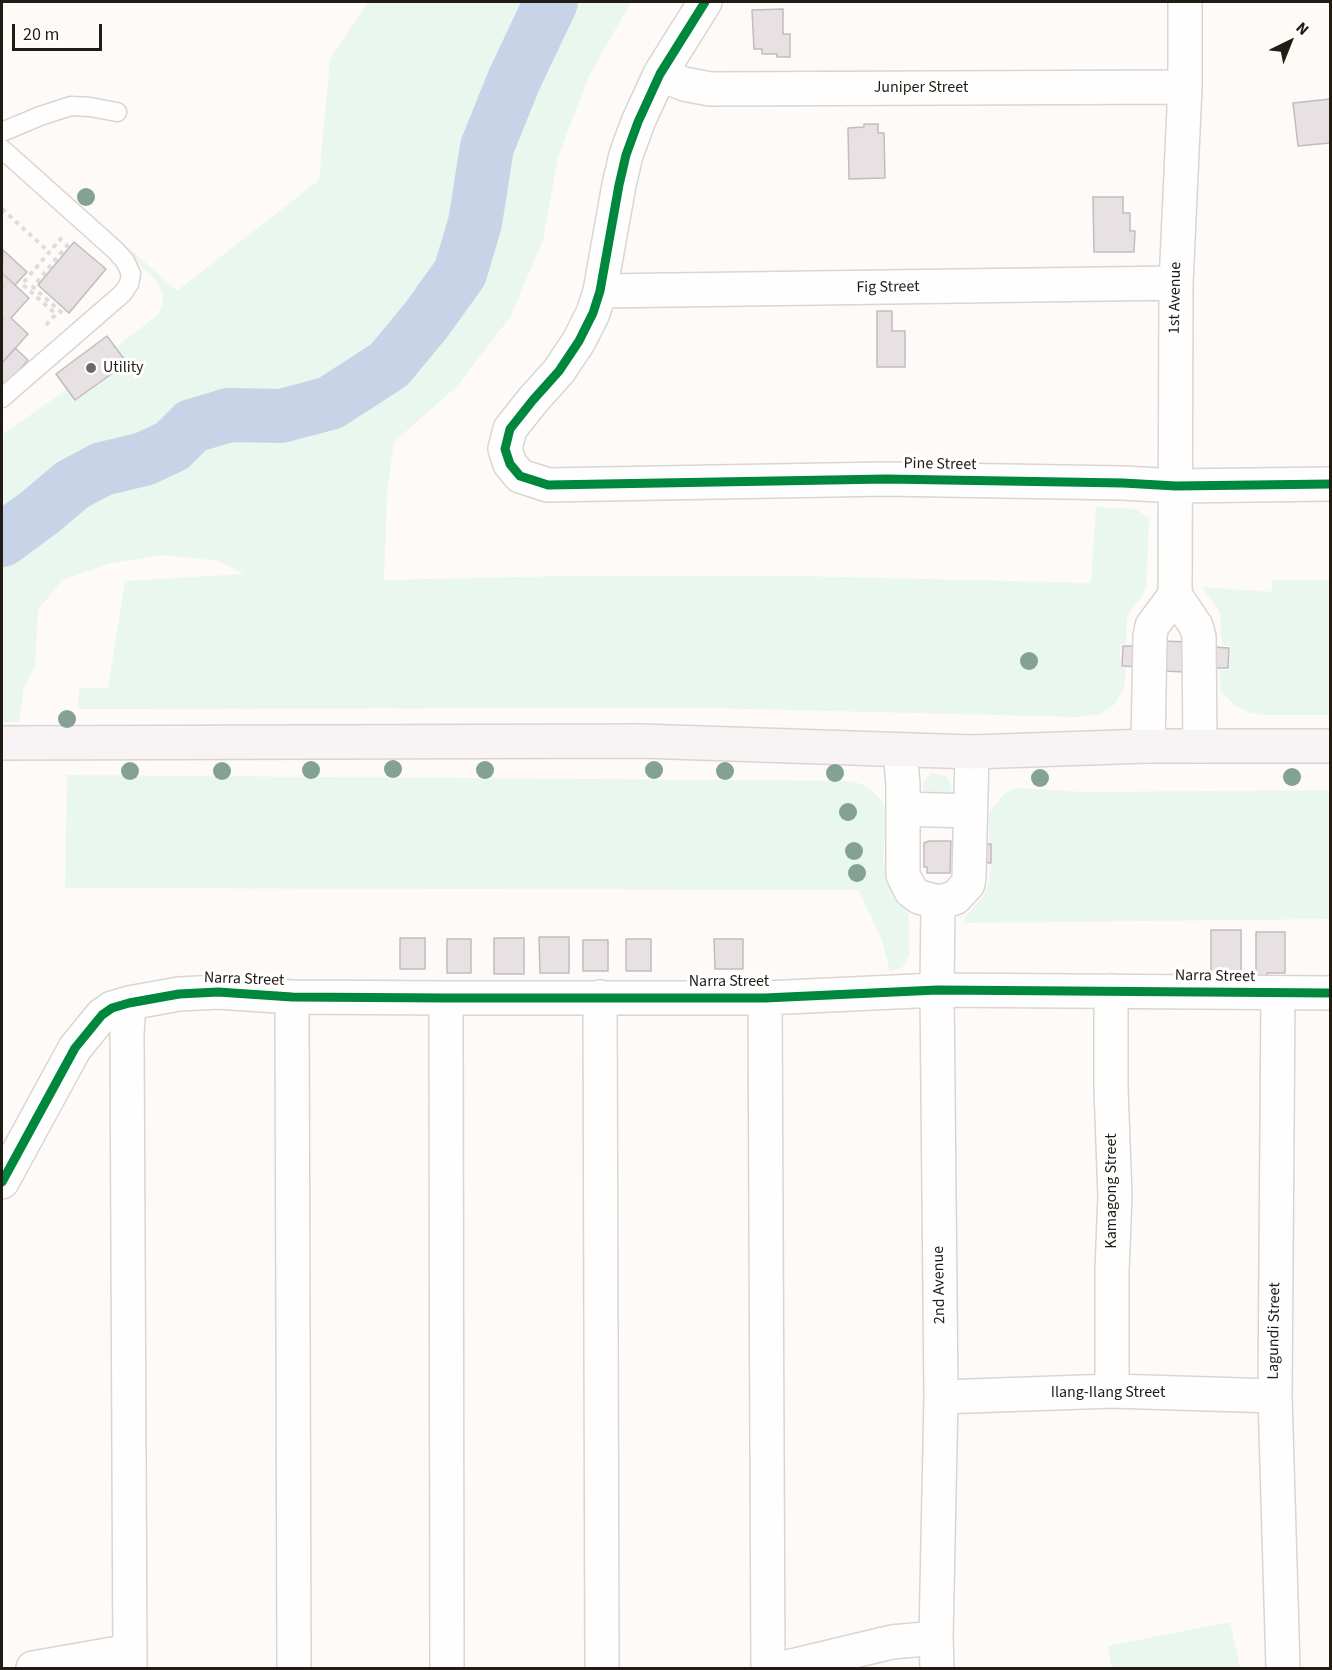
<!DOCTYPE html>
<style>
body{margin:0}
#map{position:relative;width:1332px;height:1670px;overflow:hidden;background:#fdfaf8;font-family:"Source Sans 3",sans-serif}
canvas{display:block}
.frame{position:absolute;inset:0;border:3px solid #211b14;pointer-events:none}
.north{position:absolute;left:1260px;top:12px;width:60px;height:60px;-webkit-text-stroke:4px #fff;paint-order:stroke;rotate:43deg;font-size:16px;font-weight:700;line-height:24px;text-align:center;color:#211b14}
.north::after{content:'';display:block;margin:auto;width:21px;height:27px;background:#211b14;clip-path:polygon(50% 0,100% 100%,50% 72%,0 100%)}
.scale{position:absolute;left:12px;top:24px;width:90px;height:27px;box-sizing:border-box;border:3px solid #211b14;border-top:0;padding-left:8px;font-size:18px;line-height:21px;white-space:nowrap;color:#211b14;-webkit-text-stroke:4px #fff;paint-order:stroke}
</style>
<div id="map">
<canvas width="1332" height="1670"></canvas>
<div class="frame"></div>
<div class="north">N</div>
<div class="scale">20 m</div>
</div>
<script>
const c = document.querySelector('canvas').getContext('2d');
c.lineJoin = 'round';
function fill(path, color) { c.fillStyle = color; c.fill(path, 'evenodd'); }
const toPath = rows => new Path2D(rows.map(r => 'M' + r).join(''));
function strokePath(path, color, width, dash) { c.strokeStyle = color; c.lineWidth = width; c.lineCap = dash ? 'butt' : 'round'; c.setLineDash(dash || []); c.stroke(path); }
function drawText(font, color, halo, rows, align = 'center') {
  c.font = font + ' "Source Sans 3",sans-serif'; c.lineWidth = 6; c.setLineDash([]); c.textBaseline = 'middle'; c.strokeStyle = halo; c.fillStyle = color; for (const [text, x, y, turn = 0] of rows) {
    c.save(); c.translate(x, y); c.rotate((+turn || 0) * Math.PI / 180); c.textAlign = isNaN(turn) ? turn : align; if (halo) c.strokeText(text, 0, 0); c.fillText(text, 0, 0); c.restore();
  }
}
const green = toPath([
 [368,2,631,2,588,78,558,157,543,240,511,316,457,386,394,442,387,494,384,580,566,576,801,576,1091,583,1096,507,1136,509,1149,519,1146,587,1141,598,1127,615,1126,644,1121,644,1120,656,1121,667,1125,668,1126,674,1124,687,1115,704,1100,714,1078,717,710,708,78,709,79,688,108,688,125,581,244,574,219,561,162,555,108,564,62,580,38,610,35,665,24,687,19,722,2,722,2,435,67,389,76,400,127,363,116,347,158,315,163,302,162,292,155,279,24,159,24,154,177,291,319,180,330,59],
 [1273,580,1330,580,1330,715,1265,715,1250,713,1236,706,1221,692,1219,670,1229,670,1231,646,1222,645,1220,613,1217,607,1204,592,1203,587,1271,592],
 [932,773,946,776,951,784,953,797,922,795,924,781],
 [67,775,851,781,864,785,873,791,883,803,887,811,887,843,884,843,883,862,886,863,888,882,894,895,909,915,909,956,902,968,890,971,881,937,858,890,65,888],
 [1017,788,1085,792,1330,790,1330,919,964,923,965,917,983,897,989,881,992,850,991,848,989,848,989,812,1004,794],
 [1230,1622,1240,1668,1112,1668,1108,1646]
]);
const river = toPath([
 [2,540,40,512,72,485,102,469,144,459,172,446,192,426,229,415,281,416,330,403,389,365,427,319,460,273,475,223,487,147,514,80,551,2]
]);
const building = toPath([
 [783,9,783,34,790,34,790,57,777,57,777,54,762,54,762,49,754,49,752,10,783,9],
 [1330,99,1330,143,1298,146,1293,103,1330,99],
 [864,124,878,124,878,133,884,133,885,178,849,179,848,128,864,127,864,124],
 [1093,197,1123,197,1123,213,1130,213,1130,231,1135,231,1134,252,1094,252,1093,197],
 [74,242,106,269,69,313,38,285,74,242],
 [3,250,27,272,15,285,2,273,3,250],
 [2,273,29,298,11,318,28,334,2,363,2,273],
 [877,311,892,311,892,331,905,331,905,367,877,367,877,311],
 [107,336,127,363,75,400,56,374,107,336],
 [15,348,28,360,6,386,2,382,2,363,15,348],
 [1162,641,1189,642,1188,672,1161,671,1162,641],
 [1123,646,1140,646,1140,667,1122,666,1123,646],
 [1213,647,1229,648,1228,668,1212,668,1213,647],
 [929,841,951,841,950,873,927,873,927,867,924,867,924,843,929,841],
 [981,844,991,844,991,863,981,862,981,844],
 [1211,930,1241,930,1241,975,1211,975,1211,930],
 [1256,932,1285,932,1285,973,1267,973,1267,983,1256,982,1256,932],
 [539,937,569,937,569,973,540,973,539,937],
 [400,938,425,938,425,969,400,969,400,938],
 [494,938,524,938,524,974,494,974,494,938],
 [447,939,471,939,471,973,447,973,447,939],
 [626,939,651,939,651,971,626,971,626,939],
 [714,939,743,939,743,969,715,969,714,939],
 [583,940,608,940,608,971,583,971,583,940]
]);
const path = toPath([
 [2,209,49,252],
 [2,276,3,274],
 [2,289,9,280],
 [62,313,33,287,70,242],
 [2,318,7,323],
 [46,325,56,314,22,284,64,235]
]);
const lane = toPath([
 [2,132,40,116,71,106,90,107,117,112],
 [2,149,115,250,125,261,131,274,129,284,123,293,2,398]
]);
const street = toPath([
 [705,2,660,74,638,122,626,155,619,185,600,291,593,313,579,341,559,371,533,400,510,429,505,449,510,464,520,476,548,485,886,479,1123,483,1176,486,1330,484],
 [660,74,684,84,710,89,1185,87],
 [600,291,1176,283],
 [1175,595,1196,626,1199,637,1200,746],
 [1148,746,1150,636,1152,626,1175,595,1176,283,1185,87,1185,2],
 [900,751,903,784,903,875,911,891,919,897,938,902,955,898,968,884,969,877,972,752],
 [903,809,970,811],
 [1111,991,1111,1089,1115,1196,1112,1271,1112,1391],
 [1278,994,1275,1396,1283,1668],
 [292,997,294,1668],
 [600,997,602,1668],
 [446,998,447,1668],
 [765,998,768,1668],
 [129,1003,127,1034,130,1668],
 [2,1182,75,1048,102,1015,112,1008,129,1003,179,994,218,992,292,997,446,998,765,998,937,990,1330,993],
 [941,1397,1112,1391,1275,1396],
 [33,1668,130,1651],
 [783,1668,892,1642,936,1638],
 [937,1668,936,1638,941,1397,937,990,938,902]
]);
const secondary = toPath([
 [2,743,641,741,972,752,1148,746,1330,746]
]);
const cycleway = toPath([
 [705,2,660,74,638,122,626,155,619,185,600,291,593,313,579,341,559,371,533,400,510,429,505,449,510,464,520,476,548,485,886,479,1123,483,1176,486,1330,484],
 [2,1182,75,1048,102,1015,112,1008,129,1003,179,994,218,992,292,997,446,998,765,998,937,990,1330,993]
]);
const trees = [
 [86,197],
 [1029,661],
 [67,719],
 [393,769],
 [311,770],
 [485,770],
 [654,770],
 [130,771],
 [222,771],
 [725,771],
 [835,773],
 [1292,777],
 [1040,778],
 [848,812],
 [854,851],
 [857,873]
];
const markers = [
 [91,368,6,"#6e6964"]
];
const streetNames = [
 ["Juniper Street",921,88],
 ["Fig Street",888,288,-1],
 ["1st Avenue",1176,298,-89],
 ["Pine Street",940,465,1],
 ["Narra Street",1215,977,1],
 ["Narra Street",244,980,2],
 ["Narra Street",729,982],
 ["Kamagong Street",1112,1191,-90],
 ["2nd Avenue",940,1285,-91],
 ["Lagundi Street",1275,1331,-89],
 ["Ilang-Ilang Street",1108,1393]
];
const poiNames = [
 ["Utility",103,368]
];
fill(green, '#eaf7ee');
strokePath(river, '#c7d4e7', 54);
fill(building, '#e7e1e3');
strokePath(building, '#c1bcbd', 1.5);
strokePath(lane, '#dad5d1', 21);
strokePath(street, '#dad5d1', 36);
strokePath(secondary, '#dad5d1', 36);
strokePath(path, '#dedddc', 4, [4.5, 4.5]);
strokePath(lane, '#fffefe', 18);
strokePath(street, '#fffefe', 33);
strokePath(secondary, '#f8f3f4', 33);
strokePath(cycleway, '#00873e', 9);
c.fillStyle = '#83a293';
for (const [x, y] of trees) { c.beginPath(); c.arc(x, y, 9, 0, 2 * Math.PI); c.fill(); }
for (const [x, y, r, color] of markers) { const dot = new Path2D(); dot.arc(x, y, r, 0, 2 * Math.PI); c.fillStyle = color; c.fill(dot); strokePath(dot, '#fff', 2); }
drawText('16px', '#211b14', '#fff', streetNames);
drawText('16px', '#211b14', '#fff', poiNames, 'left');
</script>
